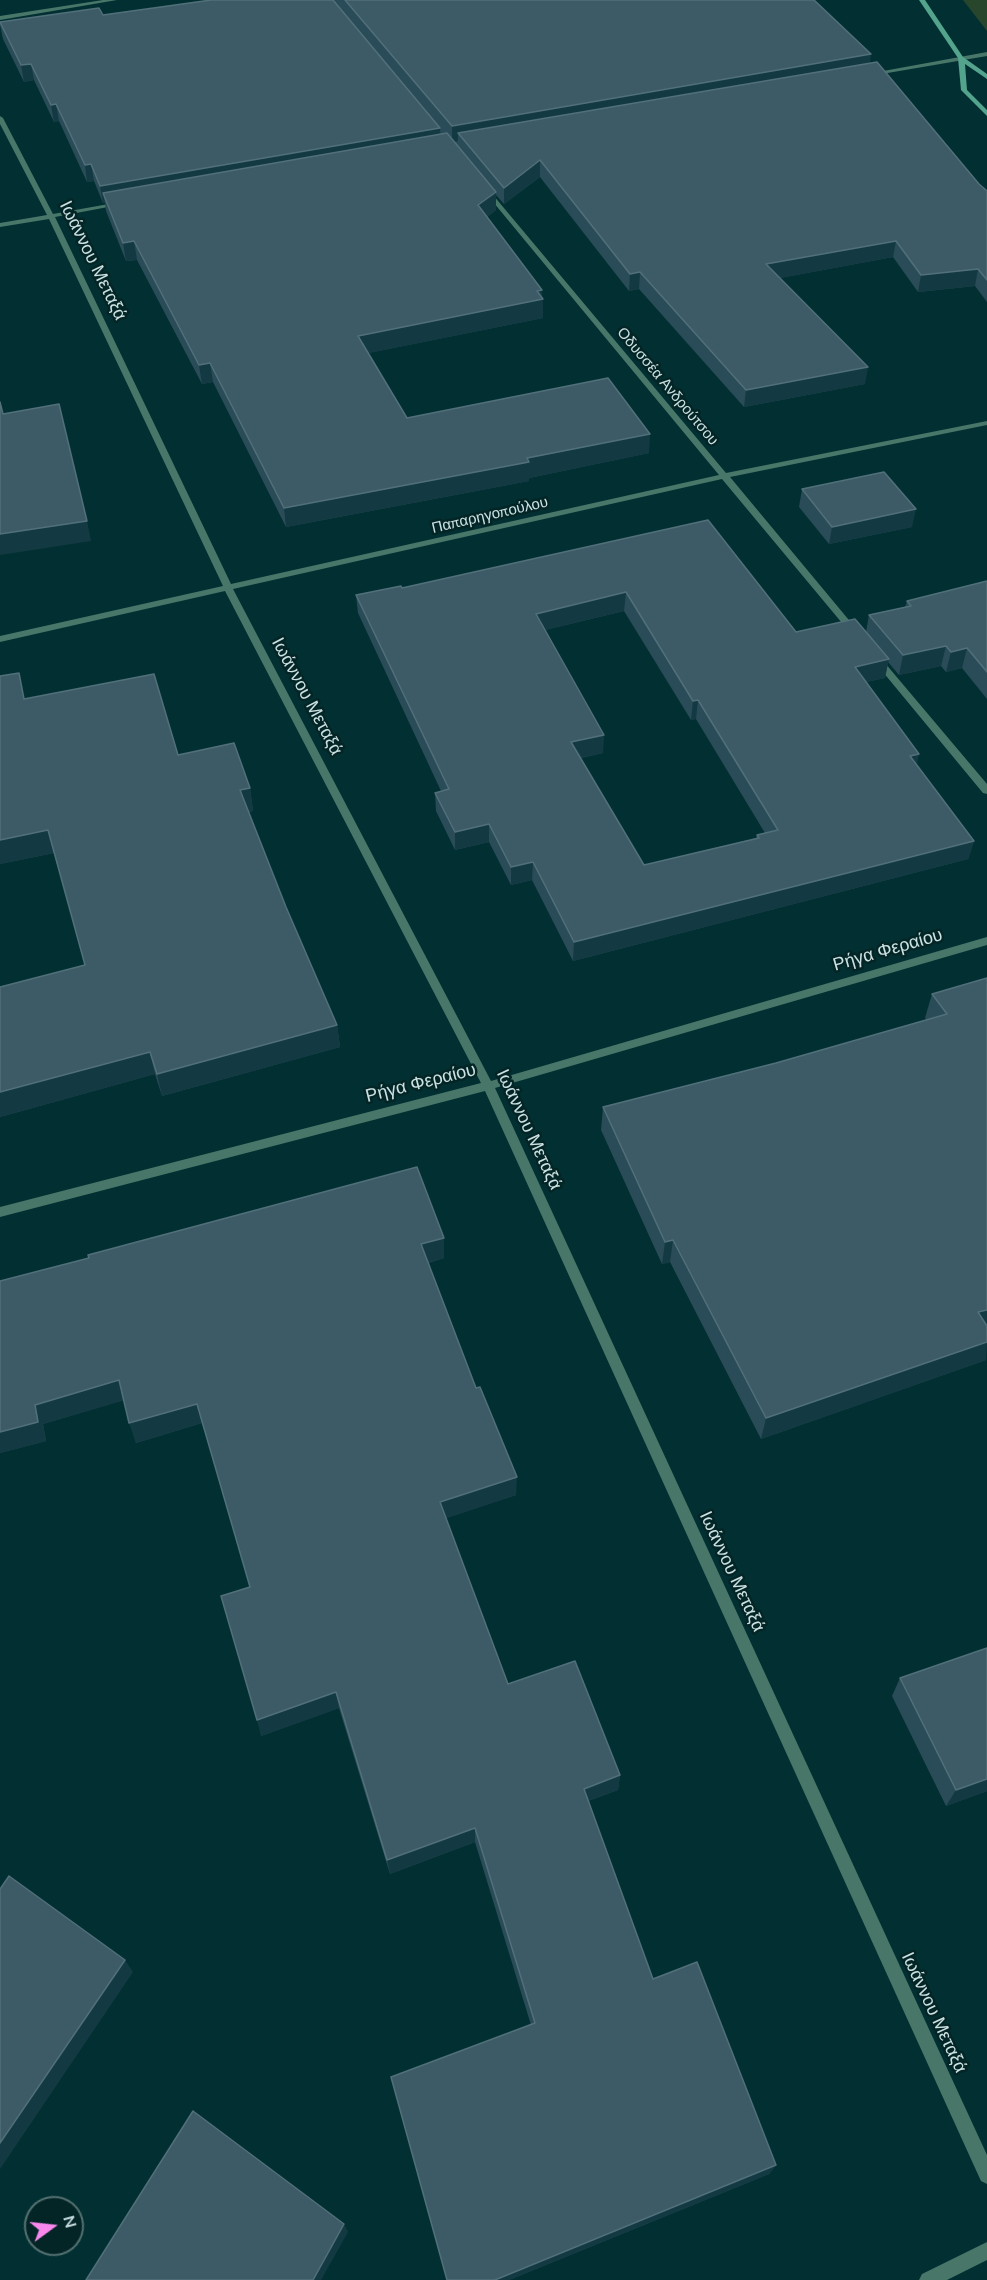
<!DOCTYPE html>
<meta charset="utf-8">
<style>
body{margin:0}
#map{position:relative;width:987px;height:2280px;overflow:hidden;background:#023032;font-family:"Nunito Sans",sans-serif}
canvas{display:block}
.north{position:absolute;left:24px;top:2196px;width:60px;height:60px;box-sizing:border-box;background:#042526;border:2px solid #547071;border-radius:50%;rotate:75deg;font-size:16px;font-weight:700;line-height:24px;text-align:center;color:#cce1e2}
.north::after{content:'';display:block;margin:auto;width:21px;height:27px;background:#f888eb;clip-path:polygon(50% 0,100% 100%,50% 72%,0 100%)}
</style>
<div id="map">
<canvas width="987" height="2280"></canvas>
<div class="north">N</div>
</div>
<script>
const c = document.querySelector('canvas').getContext('2d');
c.lineJoin = 'round';
function fill(path, color) { c.fillStyle = color; c.fill(path, 'evenodd'); }
const toPath = rows => new Path2D(rows.map(r => 'M' + r).join(''));
function strokePath(path, color, width, dash) { c.strokeStyle = color; c.lineWidth = width; c.lineCap = dash ? 'butt' : 'round'; c.setLineDash(dash || []); c.stroke(path); }
function drawText(font, color, halo, rows, align = 'center') {
  c.font = font + ' "Nunito Sans",sans-serif'; c.lineWidth = 5; c.setLineDash([]); c.textBaseline = 'middle'; c.strokeStyle = halo; c.fillStyle = color; for (const [text, x, y, turn = 0] of rows) {
    c.save(); c.translate(x, y); c.rotate((+turn || 0) * Math.PI / 180); c.textAlign = isNaN(turn) ? turn : align; if (halo) c.strokeText(text, 0, 0); c.fillText(text, 0, 0); c.restore();
  }
}
const green = toPath([
 [963,0,987,0,987,31]
]);
const minor = toPath([
 [103,0,117,0,0,20,0,16,103,0],
 [987,52,987,56,870,76,867,74,987,52],
 [0,116,3,118,53,214,120,202,124,204,55,217,231,584,719,475,484,191,484,189,486,188,488,189,726,473,987,421,987,425,730,477,858,631,858,635,855,636,852,635,722,479,233,589,491,1081,987,937,987,945,495,1088,987,2155,987,2184,981,2181,485,1091,0,1217,0,1207,481,1083,225,591,0,642,0,636,223,586,49,219,0,227,0,223,47,215,0,124,0,116],
 [876,655,879,656,987,784,987,794,983,793,873,660,873,656,876,655],
 [987,2242,987,2260,947,2280,919,2280,922,2274,987,2242]
]);
const secondary = toPath([
 [919,0,925,0,963,57,987,74,987,79,965,64,967,90,987,110,987,116,961,90,958,58,919,0]
]);
const wall = toPath([
 [211,0,814,0,979,184,987,191,987,302,975,286,918,292,893,257,780,278,865,384,744,407,639,289,629,291,540,177,504,204,496,195,496,210,487,217,542,290,542,297,543,299,543,318,368,353,407,418,649,453,529,478,529,481,286,527,213,382,202,384,137,260,126,261,106,211,105,203,103,203,94,181,87,182,59,121,54,122,34,80,24,82,3,39,0,25,0,22,103,15],
 [802,489,912,527,829,544,799,507],
 [708,520,796,632,866,632,869,615,905,607,907,601,987,581,987,699,962,668,946,672,941,666,899,675,888,662,885,678,866,682,917,765,974,841,968,859,573,961,532,880,511,885,489,842,455,850,436,811,435,793,441,791,358,613,356,595,402,588],
 [624,611,691,720,696,719,765,833,757,835,756,838,644,865,581,758,603,753,545,630],
 [0,676,25,699,178,755,250,788,253,811,249,812,286,907,337,1025,340,1047,162,1096,155,1074,0,1117,0,987,85,965,54,853,0,864],
 [987,978,986,1360,761,1439,670,1262,662,1264,601,1130,603,1107,776,1063,927,1020,925,1018,932,994],
 [444,1238,444,1258,428,1263,516,1495,446,1518,508,1684,620,1775,618,1790,588,1801,653,1979,776,2165,769,2174,509,2280,447,2280,391,2077,531,2025,475,1842,390,1874,339,1708,261,1736,250,1587,202,1423,136,1443,124,1400,43,1424,46,1441,0,1453,0,1281],
 [987,1648,987,1791,946,1806,892,1696,900,1678]
]);
const shadedWall = toPath([
 [871,54,869,70,458,133,458,141,452,143,452,126],
 [31,64,34,80,24,82,21,65],
 [56,104,59,121,54,122,51,105],
 [440,128,441,144,103,193,105,203,103,203,100,186],
 [540,160,540,177,504,204,504,188],
 [91,164,94,181,87,182,85,165],
 [496,192,496,210,478,224,478,205],
 [134,241,137,260,126,261,123,243],
 [896,241,893,257,764,281,766,264],
 [978,269,975,286,918,292,921,275],
 [640,272,639,289,629,291,630,274],
 [542,290,542,299,543,299,543,318,359,355,358,336],
 [210,363,213,382,202,384,199,365],
 [868,367,865,384,744,407,746,390],
 [650,434,649,453,529,478,529,481,286,527,284,508],
 [916,509,912,527,829,544,832,527],
 [87,521,91,541,0,555,0,534],
 [626,592,624,611,536,632,536,614],
 [946,646,941,666,899,675,903,655],
 [967,648,962,668,946,672,951,652],
 [889,659,885,678,851,685,855,667],
 [698,700,696,719,691,720,693,701],
 [604,735,603,753,570,760,571,742],
 [919,754,915,773,910,756],
 [250,788,253,811,244,813,240,790],
 [489,824,489,842,455,850,455,832],
 [48,830,54,853,0,864,0,840],
 [974,841,968,859,573,961,574,942],
 [533,862,532,880,511,885,511,867],
 [337,1025,340,1047,162,1096,157,1074],
 [150,1052,155,1074,0,1117,0,1092],
 [444,1238,444,1258,422,1264,421,1244],
 [673,1240,670,1262,662,1264,665,1242],
 [987,1310,987,1329,978,1312],
 [987,1342,986,1360,761,1439,766,1418],
 [119,1380,125,1400,43,1424,46,1441,0,1453,0,1432,35,1405],
 [197,1404,202,1423,136,1443,129,1423],
 [517,1477,516,1495,441,1520,440,1502],
 [336,1692,339,1708,261,1736,257,1720],
 [620,1775,618,1790,582,1803,584,1789],
 [987,1779,987,1791,946,1806,956,1790],
 [475,1828,475,1842,390,1874,387,1860],
 [125,1960,133,1972,0,2169,0,2143],
 [776,2165,769,2174,509,2280,495,2280],
 [344,2224,348,2232,321,2280,313,2280]
]);
const building = toPath([
 [211,0,333,0,440,128,100,186,91,164,85,165,56,104,51,105,31,64,21,65,0,22,99,8,103,15,211,0],
 [345,0,814,0,871,54,452,126,345,0],
 [877,62,979,184,987,191,987,280,978,269,921,275,896,241,766,264,868,367,746,390,640,272,630,274,540,160,504,188,458,133,877,62],
 [447,133,496,192,478,205,542,290,537,291,543,299,358,336,407,418,608,378,650,434,527,458,529,462,284,508,210,363,199,365,134,241,123,243,103,193,447,133],
 [0,402,3,414,59,404,87,521,0,534,0,402],
 [884,472,916,509,832,527,802,489,884,472],
 [708,520,796,632,855,619,889,659,855,667,919,754,910,756,974,841,574,942,533,862,511,867,489,824,455,832,435,793,449,789,356,595,401,586,402,588,708,520],
 [626,592,693,701,698,700,778,830,757,835,759,838,644,865,571,742,604,735,536,614,626,592],
 [987,581,987,672,967,648,951,652,946,646,903,655,869,615,911,606,907,601,987,581],
 [19,673,24,699,154,674,178,755,234,743,250,788,240,790,286,907,337,1025,157,1074,150,1052,0,1092,0,987,85,965,48,830,0,840,0,676,19,673],
 [987,978,987,1310,978,1312,987,1326,987,1342,766,1418,673,1240,665,1242,603,1107,776,1063,947,1014,932,994,987,978],
 [417,1167,444,1238,421,1244,476,1388,480,1387,517,1477,440,1502,508,1684,575,1661,620,1775,584,1789,653,1979,697,1962,776,2165,495,2280,447,2280,391,2077,535,2023,475,1828,387,1860,336,1692,257,1720,221,1596,250,1587,197,1404,129,1423,119,1380,35,1405,38,1422,0,1432,0,1281,89,1258,88,1255,417,1167],
 [987,1648,987,1779,956,1790,900,1678,987,1648],
 [9,1876,125,1960,0,2143,0,1889,9,1876],
 [193,2111,344,2224,313,2280,86,2280,193,2111]
]);
const farStreetnames = [
 ["Οδυσσέα Ανδρούτσου",667,387,50],
 ["Παπαρηγοπούλου",490,516,-13]
];
const streetNames = [
 ["Ιωάννου Μεταξά",92,261,64],
 ["Ιωάννου Μεταξά",306,697,62],
 ["Ρήγα Φεραίου",888,951,-16],
 ["Ρήγα Φεραίου",421,1084,-14],
 ["Ιωάννου Μεταξά",528,1130,65],
 ["Ιωάννου Μεταξά",731,1572,65],
 ["Ιωάννου Μεταξά",933,2013,65]
];
fill(green, '#28462c');
fill(minor, '#487769');
fill(secondary, '#54a38d');
fill(wall, '#2a4b58');
fill(shadedWall, '#133a43');
fill(building, '#3c5b67');
strokePath(building, '#52707a', 1.5);
drawText('15px', '#cce1e2', '#042526', farStreetnames);
drawText('18px', '#cce1e2', '#042526', streetNames);
</script>
